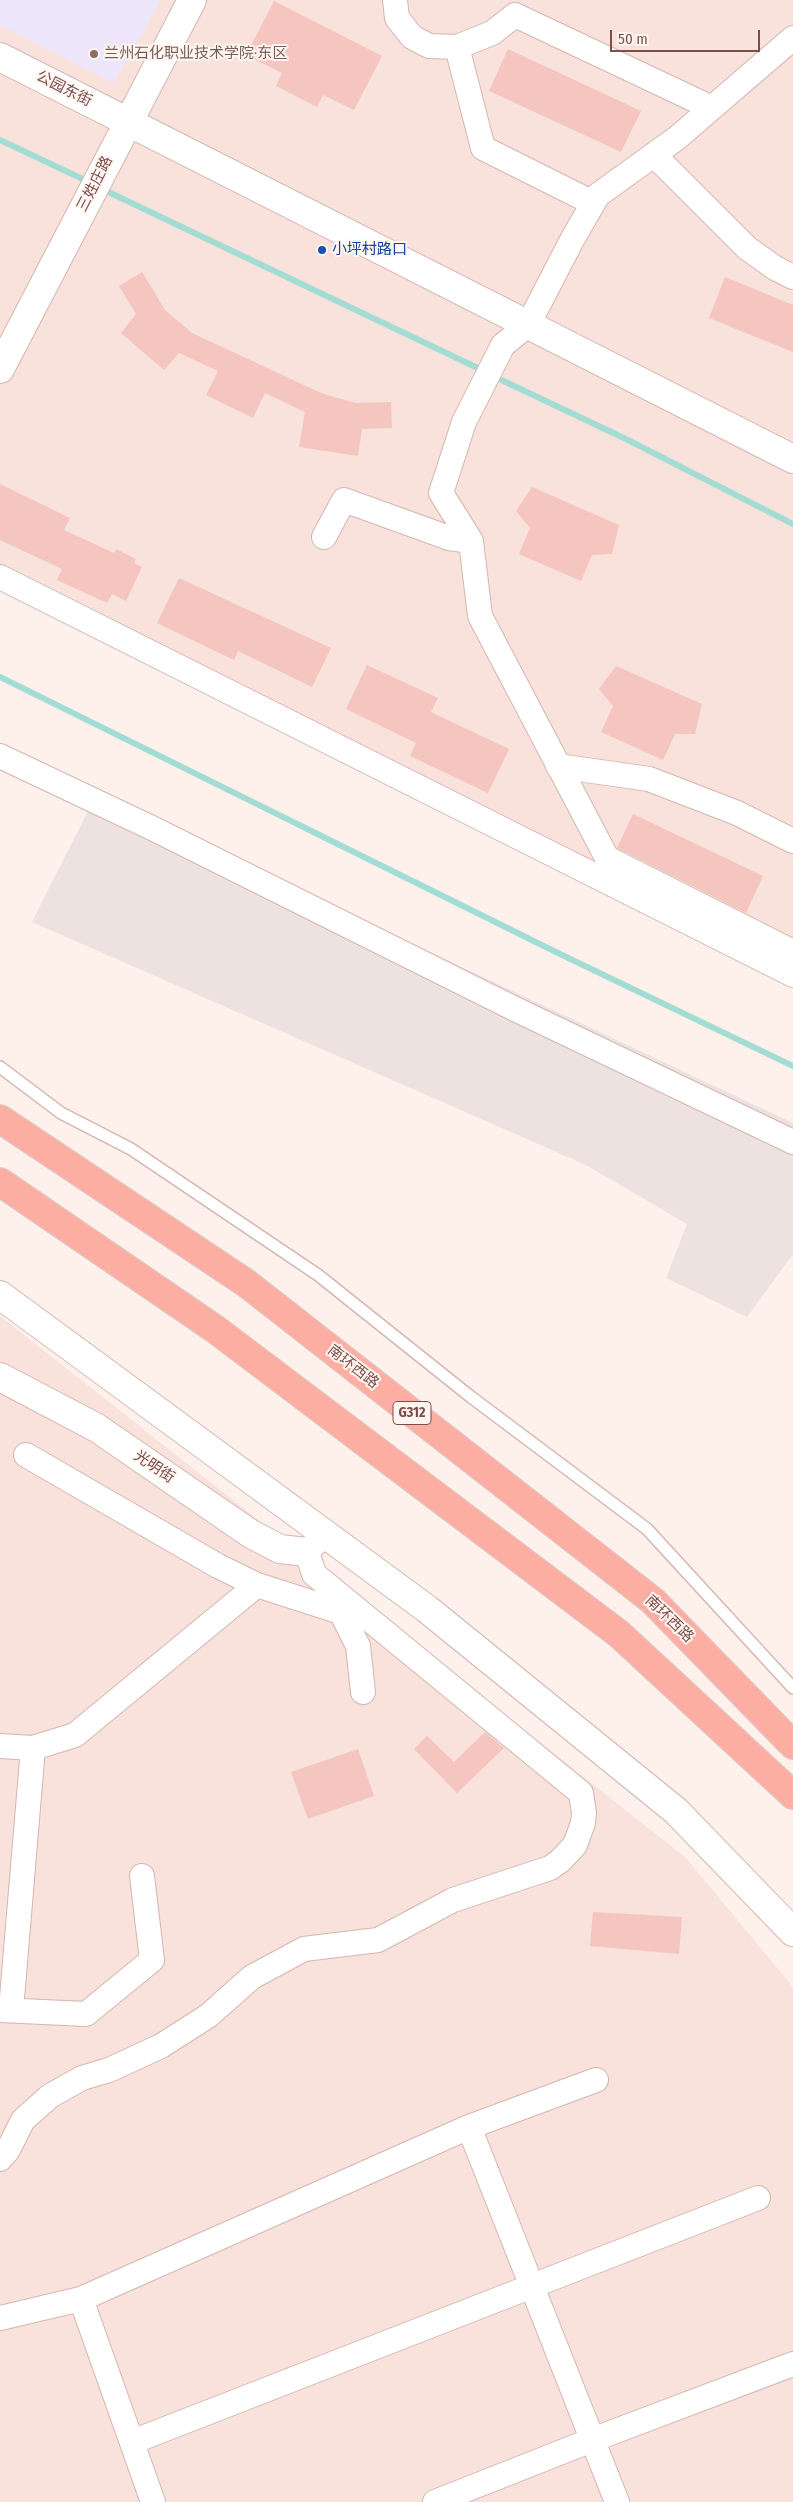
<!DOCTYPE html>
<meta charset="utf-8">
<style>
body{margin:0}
#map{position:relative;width:793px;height:2502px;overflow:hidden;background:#fef0ea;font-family:"Fira Sans Condensed",sans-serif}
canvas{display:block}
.scale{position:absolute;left:610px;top:30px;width:150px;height:22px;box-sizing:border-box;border:2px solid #7c4d4b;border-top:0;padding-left:6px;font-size:15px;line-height:18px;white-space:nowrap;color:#7c4d4b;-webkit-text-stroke:4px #fff6f2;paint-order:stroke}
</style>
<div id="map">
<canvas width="793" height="2502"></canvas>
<div class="scale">50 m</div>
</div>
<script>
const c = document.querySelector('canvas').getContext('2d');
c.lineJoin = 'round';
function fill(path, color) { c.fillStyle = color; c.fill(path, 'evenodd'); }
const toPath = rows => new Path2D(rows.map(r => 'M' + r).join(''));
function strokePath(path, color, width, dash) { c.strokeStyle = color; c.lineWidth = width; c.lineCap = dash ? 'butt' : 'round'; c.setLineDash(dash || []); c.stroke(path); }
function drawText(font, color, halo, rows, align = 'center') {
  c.font = font + ' "Fira Sans Condensed","Noto Sans SC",sans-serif'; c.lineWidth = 4; c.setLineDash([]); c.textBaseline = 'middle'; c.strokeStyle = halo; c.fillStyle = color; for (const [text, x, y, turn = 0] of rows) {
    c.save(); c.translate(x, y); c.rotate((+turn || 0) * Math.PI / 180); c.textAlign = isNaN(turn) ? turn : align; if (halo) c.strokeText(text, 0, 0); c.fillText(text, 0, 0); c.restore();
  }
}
const residential = toPath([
 [0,0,793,0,793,967,0,567],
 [0,1316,685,1857,793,1987,793,2502,0,2502]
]);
const industrial = toPath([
 [96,795,793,1123,793,1254,747,1317,666,1278,687,1224,586,1165,32,922]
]);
const education = toPath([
 [0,0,161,0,114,83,0,25]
]);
const stream = toPath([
 [0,140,89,182],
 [100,188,484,371],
 [493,376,626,439,793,524],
 [0,677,558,953,793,1066]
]);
const building = toPath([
 [274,1,382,56,354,110,323,95,317,107,276,86,282,73,246,55],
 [508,49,641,111,621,152,489,91],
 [142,272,165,310,192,333,321,393,355,403,391,402,392,428,362,429,358,456,299,447,305,412,265,393,253,418,206,395,218,371,179,353,164,370,121,333,136,314,119,286],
 [725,277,793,305,793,352,709,318],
 [0,484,70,518,64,530,114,553,116,549,136,559,134,563,142,567,126,601,112,594,107,603,57,580,62,569,0,540],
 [532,487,619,525,612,554,592,555,581,581,519,554,530,528,516,511],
 [179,578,331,648,312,687,238,651,234,660,157,623],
 [367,665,438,698,431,712,509,749,488,793,410,756,416,743,346,709],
 [616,666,702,704,695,734,675,734,663,760,601,732,613,706,599,689],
 [633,814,763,876,746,913,617,848],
 [485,1732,504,1748,457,1793,414,1749,427,1736,454,1762],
 [358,1749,374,1796,308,1819,291,1772],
 [593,1912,682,1917,679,1954,590,1946]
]);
const service = toPath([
 [0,1067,61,1113,131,1149,318,1275,471,1397,647,1529,793,1688]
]);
const minor = toPath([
 [395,0,397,18,412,37,429,46,457,47],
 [793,38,677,138,598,195,573,238,528,325,503,345,464,422,441,493,471,541,480,616,607,858,793,952],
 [654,155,747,248,775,268,793,277],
 [593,203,483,148,457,47,492,33,515,15,712,108],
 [324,537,344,500,449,538,471,541],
 [0,577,793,975],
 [0,756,154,829,515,1009,793,1142],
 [558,766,649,779,737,813,793,841],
 [26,1455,218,1566,257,1585,341,1612,350,1604],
 [341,1612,358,1646,363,1692],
 [0,1746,33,1748,75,1735,257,1585],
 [0,2010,86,2014,152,1960,142,1876],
 [11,2010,33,1748],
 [469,2127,617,2502],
 [0,2159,8,2150,23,2120,50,2096,82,2078,109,2070,161,2046,208,2016,252,1977,304,1949,378,1940,453,1900,550,1868,560,1861,575,1845,583,1823,584,1813,581,1793,314,1574,307,1552,320,1539],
 [81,2299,469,2127,596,2080],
 [0,2318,81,2299,153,2502],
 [132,2442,758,2198],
 [435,2502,592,2440,793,2364]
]);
const tertiary = toPath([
 [0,57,793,459],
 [0,369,192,0],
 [0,1295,427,1609,676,1811,793,1932],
 [0,1377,97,1428,251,1534,280,1549,307,1552]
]);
const trunk = toPath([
 [0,1119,246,1283,653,1601,793,1745],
 [0,1182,215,1329,619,1634,793,1795]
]);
const markers = [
 [94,54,5,"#8d6e63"],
 [322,250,5,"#1a4fb4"]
];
const shields = [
 [412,1413,38]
];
const shieldNames = [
 ["G312",412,1413]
];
const educationNames = [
 ["兰州石化职业技术学院·东区",104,54]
];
const streetNames = [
 ["公园东街",64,89,27],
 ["三姓庄路",95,184,-63],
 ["南环西路",353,1367,38],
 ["光明街",154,1467,34],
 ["南环西路",669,1619,44]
];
const transitNames = [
 ["小坪村路口",332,250]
];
fill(residential, '#f8e2db');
fill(industrial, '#ede2e0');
fill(education, '#ede6fb');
strokePath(stream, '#a2dcd3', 6);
fill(building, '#f5c5c0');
strokePath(service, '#d4b6b1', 14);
strokePath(minor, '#d4b6b1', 26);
strokePath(tertiary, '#d4b6b1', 30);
strokePath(trunk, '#dacdcd', 30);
strokePath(service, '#fff', 11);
strokePath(minor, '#fff', 24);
strokePath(tertiary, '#fff', 28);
strokePath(trunk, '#fdaea2', 28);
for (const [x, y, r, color] of markers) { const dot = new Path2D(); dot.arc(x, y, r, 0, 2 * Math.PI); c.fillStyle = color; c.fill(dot); strokePath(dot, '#fff6f2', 2); }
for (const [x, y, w] of shields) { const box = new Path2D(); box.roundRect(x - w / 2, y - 11.5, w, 23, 4); c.fillStyle = '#fff6f2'; c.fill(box); strokePath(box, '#7c4d4b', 1); }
drawText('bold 14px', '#7c4d4b', null, shieldNames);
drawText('15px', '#785e54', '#fff6f2', educationNames, 'left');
drawText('15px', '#7c4d4b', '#fff6f2', streetNames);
drawText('15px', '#164399', '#fff6f2', transitNames, 'left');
</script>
